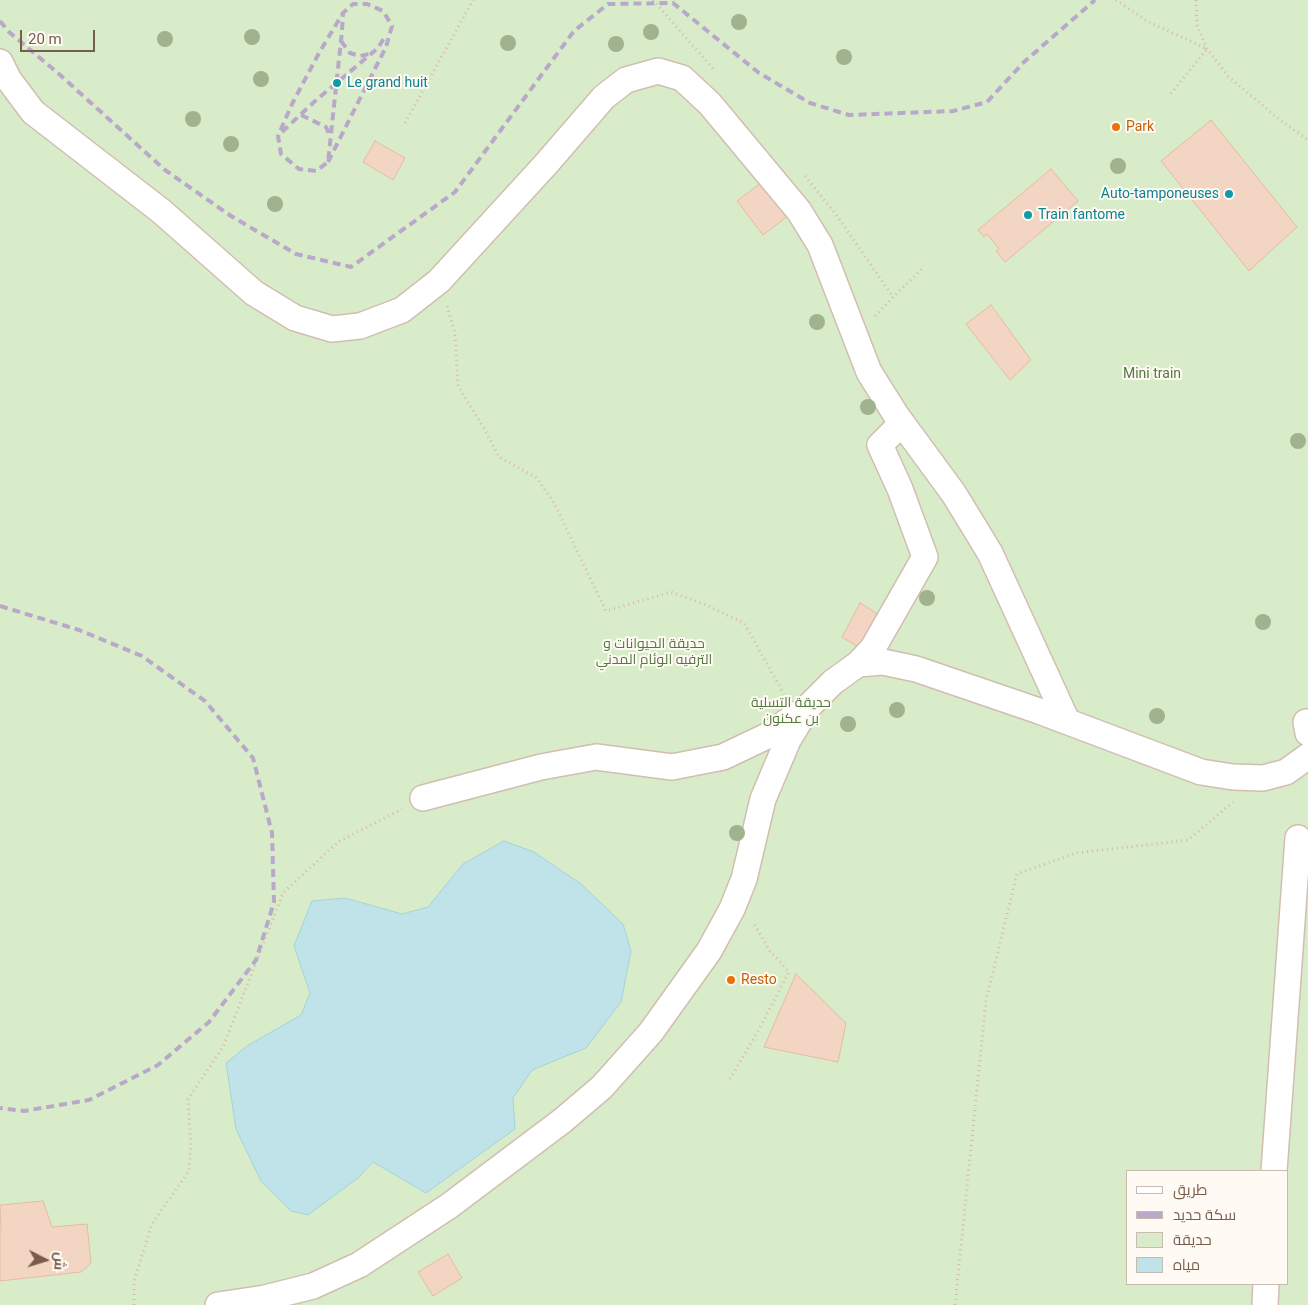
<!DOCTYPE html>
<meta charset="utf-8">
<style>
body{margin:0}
#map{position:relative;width:1308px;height:1305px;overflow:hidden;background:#fdf6ec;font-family:Roboto,Cairo,sans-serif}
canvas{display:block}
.legend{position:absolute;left:1126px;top:1170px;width:162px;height:115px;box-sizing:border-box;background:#fffaf3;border:1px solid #cabbb1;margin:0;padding:6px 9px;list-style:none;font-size:15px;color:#7a5c4d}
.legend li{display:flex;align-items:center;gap:10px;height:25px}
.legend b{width:25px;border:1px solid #cabbb1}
.north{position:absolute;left:20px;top:1235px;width:50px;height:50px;-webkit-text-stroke:4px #fffaf3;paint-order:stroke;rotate:95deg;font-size:14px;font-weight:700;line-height:20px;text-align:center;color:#7a5c4d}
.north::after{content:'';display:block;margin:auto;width:18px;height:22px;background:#7a5c4d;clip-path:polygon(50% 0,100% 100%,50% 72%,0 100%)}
.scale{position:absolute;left:20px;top:30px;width:75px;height:22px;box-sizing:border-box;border:2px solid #7a5c4d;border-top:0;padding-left:6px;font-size:15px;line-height:18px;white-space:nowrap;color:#7a5c4d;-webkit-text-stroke:4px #fffaf3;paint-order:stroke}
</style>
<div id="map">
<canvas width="1308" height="1305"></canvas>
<ul class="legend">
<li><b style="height:6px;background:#fff"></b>طريق</li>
<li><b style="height:6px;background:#b9a8c9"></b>سكة حديد</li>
<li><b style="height:14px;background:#d8ecc9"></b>حديقة</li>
<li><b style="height:14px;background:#bfe3e8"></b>مياه</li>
</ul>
<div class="north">ش</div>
<div class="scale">20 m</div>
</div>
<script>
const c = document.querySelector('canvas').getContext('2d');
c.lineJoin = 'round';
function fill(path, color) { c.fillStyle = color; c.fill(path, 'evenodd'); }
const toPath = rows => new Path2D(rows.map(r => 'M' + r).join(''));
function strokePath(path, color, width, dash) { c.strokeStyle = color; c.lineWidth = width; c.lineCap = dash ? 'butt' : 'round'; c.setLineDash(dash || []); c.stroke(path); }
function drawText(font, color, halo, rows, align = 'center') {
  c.font = font + ' Roboto,Cairo,sans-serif'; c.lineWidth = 4; c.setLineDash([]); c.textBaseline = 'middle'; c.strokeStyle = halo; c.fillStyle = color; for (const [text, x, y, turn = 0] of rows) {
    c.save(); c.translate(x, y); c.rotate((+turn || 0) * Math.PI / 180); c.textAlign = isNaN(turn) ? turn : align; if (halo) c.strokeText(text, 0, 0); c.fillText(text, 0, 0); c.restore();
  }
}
const green = toPath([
 [0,0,1308,0,1308,1305,0,1305],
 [1127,1171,1287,1171,1287,1284,1127,1284]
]);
const water = toPath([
 [504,841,534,852,581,884,623,924,631,951,621,1002,586,1048,532,1070,513,1098,515,1129,426,1193,373,1162,358,1178,308,1215,291,1211,261,1181,236,1129,226,1063,247,1046,301,1015,310,993,294,946,312,901,345,898,402,914,428,907,463,864,504,841]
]);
const building = toPath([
 [1211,120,1297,227,1249,271,1161,161,1211,120],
 [375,141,405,158,393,180,363,162,375,141],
 [1051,169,1078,201,1005,262,996,251,999,249,987,234,984,237,978,230,1051,169],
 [762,182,788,216,763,235,737,201,762,182],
 [991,305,1031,360,1010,380,966,324,991,305],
 [860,603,881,616,861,649,842,637,860,603],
 [796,974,846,1023,838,1062,764,1047,796,974],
 [43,1201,52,1227,87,1224,91,1263,81,1272,0,1281,0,1229,1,1229,0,1205,43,1201],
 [448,1254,462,1278,433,1296,418,1272,448,1254]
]);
const path = toPath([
 [653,0,715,71],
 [1116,0,1147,21,1207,49,1169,96],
 [1196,0,1197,25,1207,49,1228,76,1276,117,1308,140],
 [405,123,473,0],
 [805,176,838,217,893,297],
 [447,306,455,333,458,386,485,430,499,457,537,478,554,503,606,611,671,592,704,604,744,623,784,694],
 [875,316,893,297,924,267],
 [730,1079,758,1031,789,972,770,951,753,922],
 [134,1305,134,1281,152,1224,189,1171,191,1146,188,1099,223,1047,283,893,338,842,402,809],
 [955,1305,986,1000,1017,874,1076,853,1188,840,1233,802]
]);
const minor = toPath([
 [0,62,9,80,33,112,161,211,254,293,295,318,332,329,360,326,402,310,439,281,547,163,604,97,626,80,658,71,682,78,710,104,799,211,820,245,869,372,896,415,954,494,990,553,1067,721],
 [858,664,873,648,925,557,900,489,880,445,902,423],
 [1306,722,1308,733],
 [423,798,541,767,596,757,672,767,723,757,767,736,799,713],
 [1274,1171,1298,838],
 [218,1305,265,1298,313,1286,359,1265,449,1206,562,1121,602,1087,651,1032,709,951,732,909,744,879,763,799,788,740,808,707,833,682,858,664,883,662,916,669,1039,711,1201,772,1233,777,1263,778,1286,772,1308,756],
 [1265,1305,1266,1284]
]);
const rail = toPath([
 [0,21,9,32,59,74,165,170,231,216,296,254,351,267,455,192,574,31,608,4,673,3,759,73,810,103,849,115,953,111,987,102,1024,62,1095,0],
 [341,41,350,53,360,56,369,54],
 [301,115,326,127,330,136],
 [282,132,314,102,378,48,384,38],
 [328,162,386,47,392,26,383,11,367,4,353,4,343,13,319,53,292,104,278,136,281,154,299,169,316,171,328,162,342,31,343,13],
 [0,606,79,630,142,656,205,701,253,758,272,833,274,902,256,960,209,1022,158,1065,89,1100,24,1111,0,1108]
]);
const trees = [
 [739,22],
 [651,32],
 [252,37],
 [165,39],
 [508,43],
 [616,44],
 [844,57],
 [261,79],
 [193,119],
 [231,144],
 [1118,166],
 [275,204],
 [817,322],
 [868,407],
 [1298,441],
 [927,598],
 [1263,622],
 [897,710],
 [1157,716],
 [848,724],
 [737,833]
];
const markers = [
 [337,83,5,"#0f9aa8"],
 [1116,127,5,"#e8710a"],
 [1229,194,5,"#0f9aa8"],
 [1028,215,5,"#0f9aa8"],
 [731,980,5,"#e8710a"]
];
const cultureNames = [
 ["Le grand huit",347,83],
 ["Auto-tamponeuses",1219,194,"right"],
 ["Train fantome",1038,215]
];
const foodNames = [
 ["Park",1126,127],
 ["Resto",741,980]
];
const parkNames = [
 ["Mini train",1152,374],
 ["حديقة الحيوانات و",654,644],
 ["الترفيه الوئام المدني",654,660],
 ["حديقة التسلية",791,703],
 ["بن عكنون",791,719]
];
fill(green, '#d8ecc9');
fill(water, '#bfe3e8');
strokePath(water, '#a5d3da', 1);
fill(building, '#f3d5c3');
strokePath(building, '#e6bba3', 1);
strokePath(minor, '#d1beb0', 28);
strokePath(path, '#d9b8a5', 3, [1, 4]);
strokePath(minor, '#fff', 25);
strokePath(rail, '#b9a8c9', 4, [8, 5]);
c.fillStyle = '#a0b28e';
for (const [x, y] of trees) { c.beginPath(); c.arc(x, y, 8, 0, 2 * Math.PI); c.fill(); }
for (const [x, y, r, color] of markers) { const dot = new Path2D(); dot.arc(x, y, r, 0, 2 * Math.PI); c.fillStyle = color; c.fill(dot); strokePath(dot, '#fffaf3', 2); }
drawText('14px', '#0d838f', '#fffaf3', cultureNames, 'left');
drawText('14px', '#c56008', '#fffaf3', foodNames, 'left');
drawText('14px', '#537a41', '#fffaf3', parkNames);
</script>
